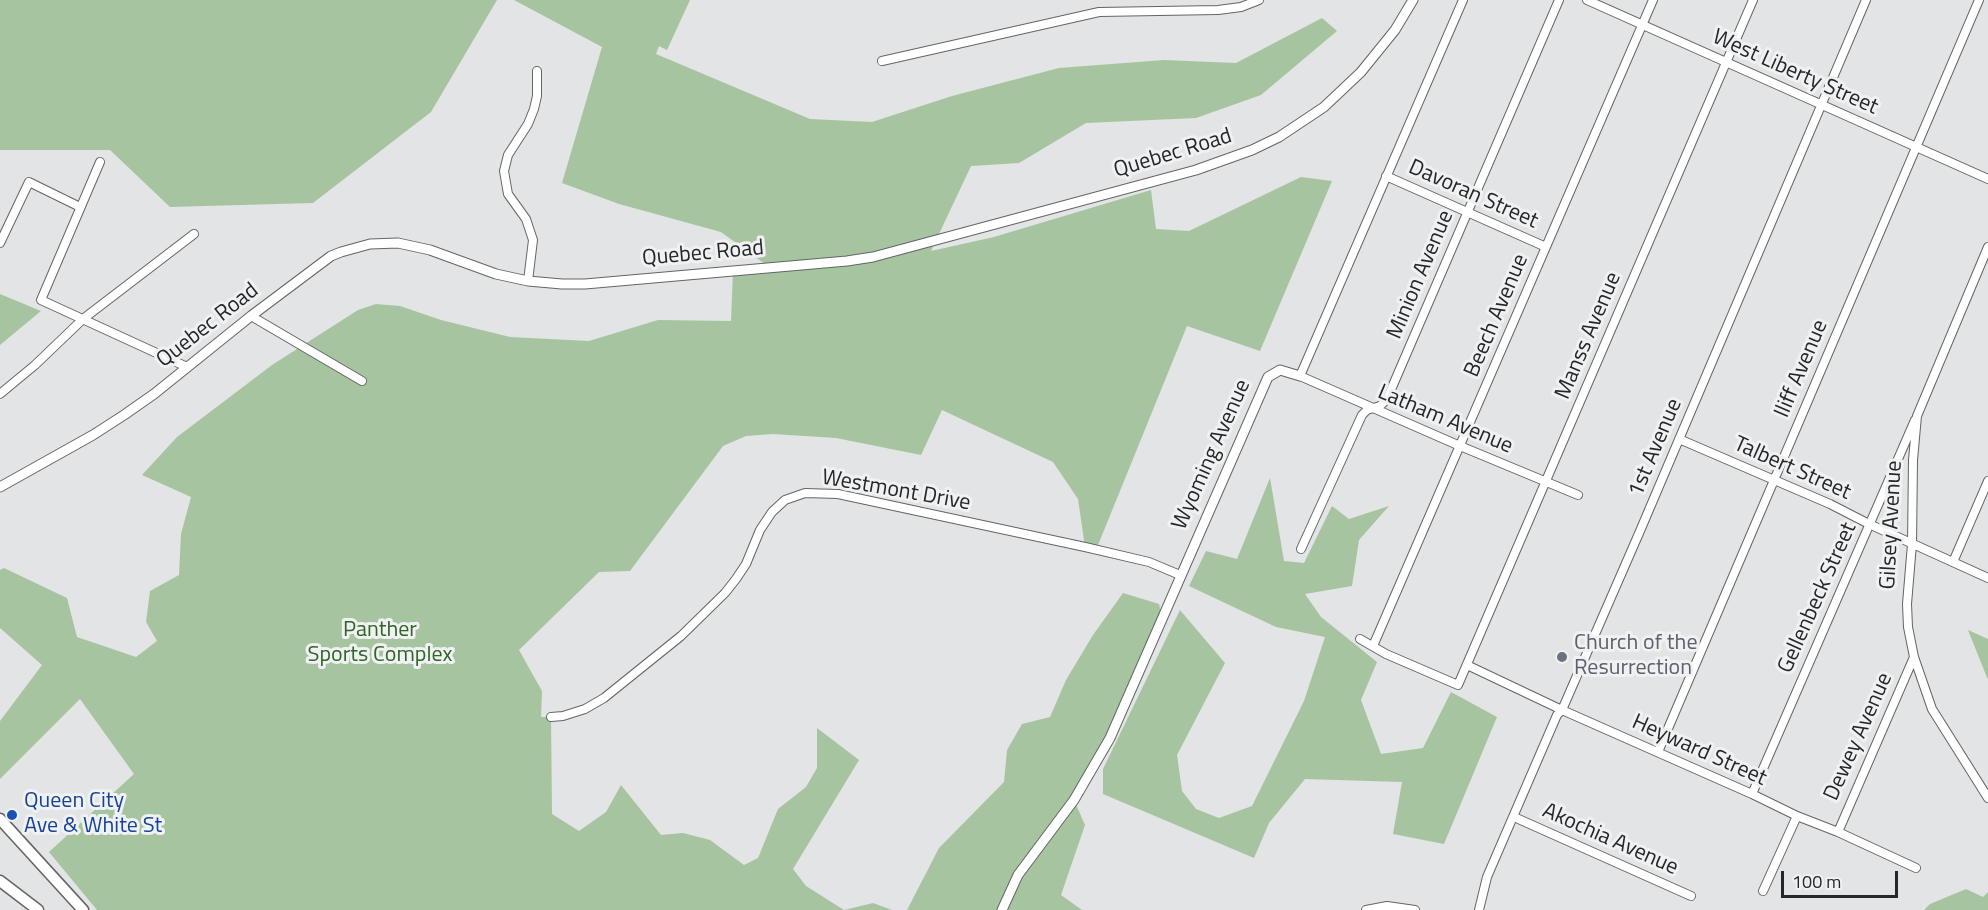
<!DOCTYPE html>
<style>
body{margin:0}
#map{position:relative;width:1988px;height:910px;overflow:hidden;background:#e2e4e5;font-family:"Titillium Web",sans-serif}
canvas{display:block}
.scale{position:absolute;left:1781px;top:871px;width:117px;height:27px;box-sizing:border-box;border:3px solid #252626;border-top:0;padding-left:8px;font-size:18px;line-height:21px;white-space:nowrap;color:#252626;-webkit-text-stroke:4px #eff1f2;paint-order:stroke}
</style>
<div id="map">
<canvas width="1988" height="910"></canvas>
<div class="scale">100 m</div>
</div>
<script>
const c = document.querySelector('canvas').getContext('2d');
c.lineJoin = 'round';
function fill(path, color) { c.fillStyle = color; c.fill(path, 'evenodd'); }
const toPath = rows => new Path2D(rows.map(r => 'M' + r).join(''));
function strokePath(path, color, width, dash) { c.strokeStyle = color; c.lineWidth = width; c.lineCap = dash ? 'butt' : 'round'; c.setLineDash(dash || []); c.stroke(path); }
function drawText(font, color, halo, rows, align = 'center') {
  c.font = font + ' "Titillium Web",sans-serif'; c.lineWidth = 6; c.setLineDash([]); c.textBaseline = 'middle'; c.strokeStyle = halo; c.fillStyle = color; for (const [text, x, y, turn = 0] of rows) {
    c.save(); c.translate(x, y); c.rotate((+turn || 0) * Math.PI / 180); c.textAlign = isNaN(turn) ? turn : align; if (halo) c.strokeText(text, 0, 0); c.fillText(text, 0, 0); c.restore();
  }
}
const green = toPath([
 [0,0,497,0,431,112,313,203,170,207,110,150,0,150],
 [514,0,690,0,667,50,659,46,656,54,810,119,872,122,952,96,1059,68,1164,60,1236,63,1322,18,1337,31,1261,95,1196,118,1086,123,1019,163,971,166,931,251,994,237,1151,190,1156,229,1189,231,1301,177,1332,181,1260,351,1187,326,1096,550,1085,547,1078,499,1053,462,942,410,921,455,836,438,773,434,746,436,723,446,630,571,599,572,519,650,542,691,541,717,551,717,552,814,579,831,606,812,621,785,661,835,683,833,710,840,744,865,758,858,778,809,806,787,817,768,817,728,859,760,793,869,806,886,844,910,873,903,892,910,97,910,49,852,134,774,80,699,0,779,0,721,42,665,0,628,0,570,4,568,67,598,77,637,136,657,157,641,146,622,150,591,179,575,181,534,191,497,142,475,177,437,272,365,358,310,376,304,400,306,441,320,510,337,589,341,658,320,731,321,733,271,769,267,721,232,619,204,562,183,602,47],
 [0,294,41,311,0,345],
 [1270,478,1284,561,1304,563,1332,506,1349,519,1389,506,1359,540,1352,586,1305,594,1321,617,1377,662,1361,700,1381,754,1423,748,1451,692,1497,717,1444,844,1393,834,1402,782,1305,779,1269,823,1254,858,1103,794,1103,769,1180,610,1225,663,1177,755,1182,791,1196,809,1219,818,1252,806,1304,701,1325,637,1276,627,1189,586,1206,551,1237,559],
 [1123,593,1159,604,1162,617,1110,738,1074,800,1085,825,1061,895,1082,910,907,910,939,848,1004,782,1007,750,1022,724,1050,717,1066,680,1093,635],
 [1968,630,1988,639,1988,680],
 [1966,889,1983,897,1988,892,1988,910,1924,910,1930,904]
]);
const minor = toPath([
 [1463,0,1300,376,1460,446,1578,495],
 [1587,0,1988,179],
 [882,61,1099,12,1218,10,1241,7,1259,0],
 [100,162,41,300,187,367],
 [1386,176,1546,247],
 [0,243,29,182,80,207],
 [1988,247,1917,416,1913,460,1912,544,1907,604,1908,627,1914,657,1932,709,1988,798],
 [528,281,533,240,526,219,508,194,504,171,508,155,528,124,534,109,537,96,537,71],
 [251,316,362,381],
 [0,394,35,365,83,319,194,234],
 [1679,439,1830,504,1869,524,1988,578],
 [1301,549,1362,415,1367,410,1380,406,1387,399,1559,0],
 [1953,562,1988,481],
 [1360,639,1386,654,1458,685,1753,0],
 [1373,646,1653,0],
 [1467,665,1562,710,1752,794,1797,816,1838,832,1916,868],
 [551,717,563,716,585,709,604,698,681,636,725,593,736,579,746,564,760,530,772,512,785,500,805,493,838,494,1085,547,1149,562,1180,575],
 [1658,752,1979,0],
 [1752,794,1915,420],
 [1514,817,1691,896],
 [1838,832,1914,657],
 [1763,891,1797,816],
 [1366,910,1387,906,1415,910],
 [1479,910,1487,877,1557,715,1562,710,1640,531,1866,0]
]);
const tertiary = toPath([
 [0,487,93,435,124,415,154,394,251,316,331,256,341,252,370,244,398,243,430,250,496,274,528,281,562,284,585,284,847,261,873,257,1196,170,1252,150,1279,137,1324,107,1361,72,1395,30,1413,0],
 [1002,910,1018,875,1074,800,1110,738,1268,377,1280,370,1300,376]
]);
const secondary = toPath([
 [0,819,83,910],
 [0,881,38,910]
]);
const markers = [
 [1562,657,6,"#6b7280"],
 [12,815,6,"#1a4fb4"]
];
const streetNames = [
 ["West Liberty Street",1795,73,24],
 ["Quebec Road",1173,154,-17],
 ["Davoran Street",1473,195,24],
 ["Quebec Road",703,254,-5],
 ["Minion Avenue",1421,275,-67],
 ["Beech Avenue",1497,316,-67],
 ["Quebec Road",208,326,-38],
 ["Manss Avenue",1589,336,-67],
 ["Iliff Avenue",1802,369,-67],
 ["Latham Avenue",1445,420,23],
 ["1st Avenue",1656,448,-67],
 ["Wyoming Avenue",1212,455,-66],
 ["Talbert Street",1792,469,24],
 ["Westmont Drive",896,491,10],
 ["Gilsey Avenue",1892,525,-87],
 ["Gellenbeck Street",1818,598,-66],
 ["Dewey Avenue",1859,737,-66],
 ["Heyward Street",1699,751,24],
 ["Akochia Avenue",1610,840,24]
];
const parkNames = [
 ["Panther",380,631],
 ["Sports Complex",380,656]
];
const worshipNames = [
 ["Church of the",1574,644],
 ["Resurrection",1574,669]
];
const transitNames = [
 ["Queen City",24,802],
 ["Ave & White St",24,827]
];
fill(green, '#a7c4a1');
strokePath(minor, '#636566', 10);
strokePath(tertiary, '#636566', 11);
strokePath(secondary, '#636566', 13);
strokePath(minor, '#fff', 8);
strokePath(tertiary, '#fff', 9);
strokePath(secondary, '#fff', 10);
for (const [x, y, r, color] of markers) { const dot = new Path2D(); dot.arc(x, y, r, 0, 2 * Math.PI); c.fillStyle = color; c.fill(dot); strokePath(dot, '#eff1f2', 2); }
drawText('22px', '#252626', '#eff1f2', streetNames);
drawText('22px', '#316426', '#eff1f2', parkNames);
drawText('22px', '#5b616d', '#eff1f2', worshipNames, 'left');
drawText('22px', '#164399', '#eff1f2', transitNames, 'left');
</script>
